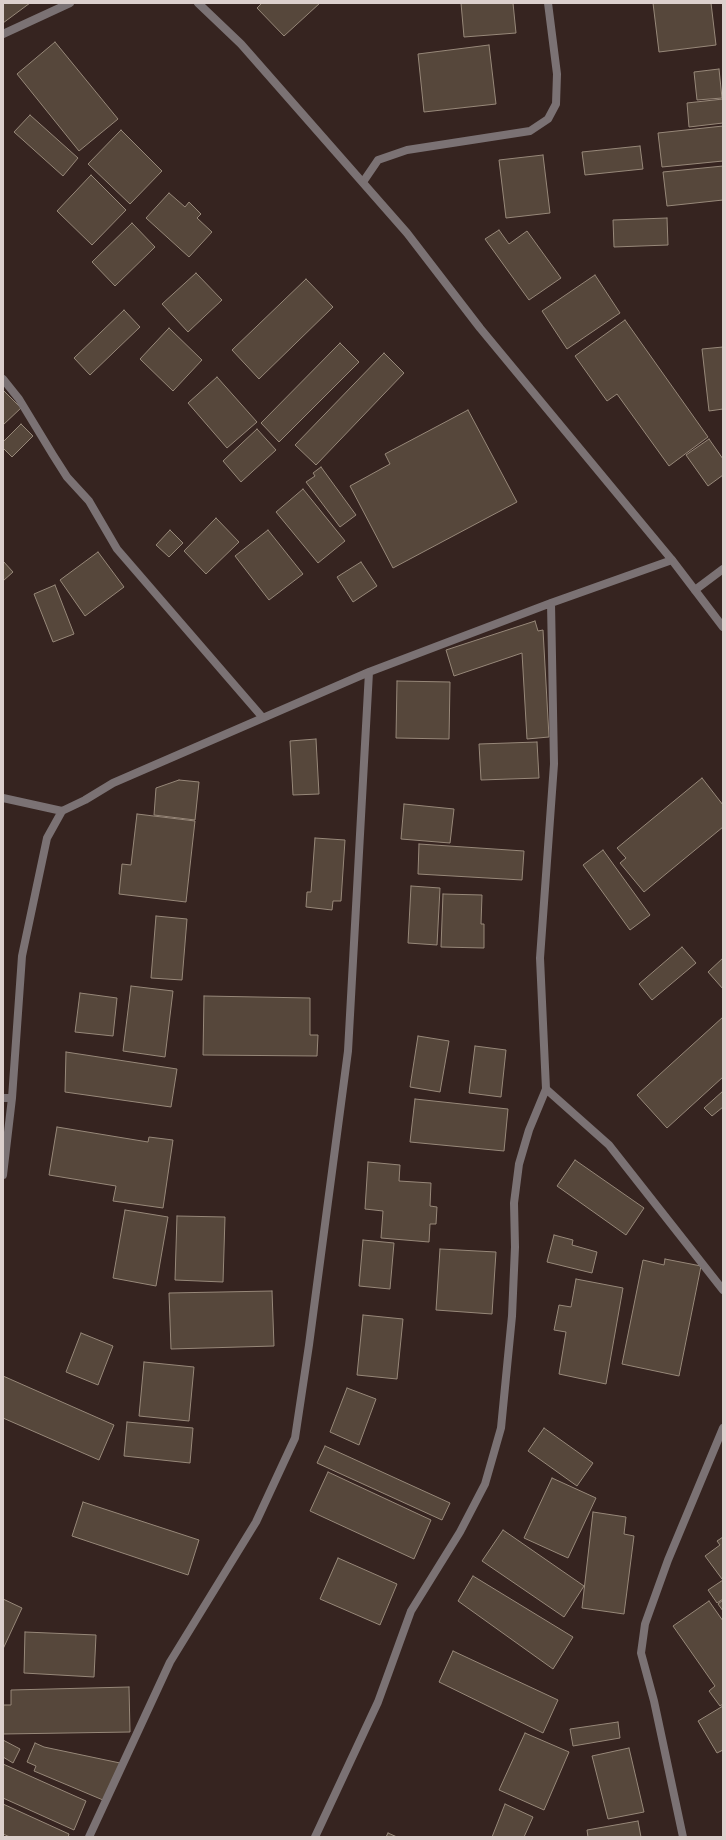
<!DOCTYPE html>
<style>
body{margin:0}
#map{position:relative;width:726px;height:1840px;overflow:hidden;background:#362420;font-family:"Work Sans",sans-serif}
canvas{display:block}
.frame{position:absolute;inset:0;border:4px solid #dcd0cd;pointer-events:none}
</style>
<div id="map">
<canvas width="726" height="1840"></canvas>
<div class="frame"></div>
</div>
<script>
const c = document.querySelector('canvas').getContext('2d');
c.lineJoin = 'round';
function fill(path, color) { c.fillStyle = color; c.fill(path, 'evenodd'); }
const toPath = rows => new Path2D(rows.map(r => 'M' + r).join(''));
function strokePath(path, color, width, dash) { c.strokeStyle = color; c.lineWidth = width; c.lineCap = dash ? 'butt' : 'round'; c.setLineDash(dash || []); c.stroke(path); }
const building = toPath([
 [3,3,30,3,3,23,3,3],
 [262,3,320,3,284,36,257,8,262,3],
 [461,3,513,3,516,33,464,37,461,3],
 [653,3,711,3,716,45,659,52,653,3],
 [55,42,118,119,79,151,17,74,55,42],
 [489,45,496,104,424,112,418,54,489,45],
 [719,69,722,98,697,100,694,72,719,69],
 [723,99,723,123,689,127,687,103,723,99],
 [30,115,78,158,63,176,14,132,30,115],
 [723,126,723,161,662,167,658,133,723,126],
 [121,130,162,171,130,204,88,164,121,130],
 [640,146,643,169,585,175,582,152,640,146],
 [543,155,550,213,506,218,499,160,543,155],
 [723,166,723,200,667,206,663,172,723,166],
 [91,175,126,210,92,245,57,211,91,175],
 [169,193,185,207,189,202,201,214,197,218,212,232,189,257,146,218,169,193],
 [667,218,668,245,614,247,613,220,667,218],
 [132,223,155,247,115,286,92,262,132,223],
 [499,230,509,244,527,231,561,278,529,300,485,239,499,230],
 [196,273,222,300,188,332,162,304,196,273],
 [595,275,620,313,567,349,542,311,595,275],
 [306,279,333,307,259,379,232,350,306,279],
 [124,310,140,327,90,375,74,358,124,310],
 [625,320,708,437,669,466,617,394,607,401,575,356,625,320],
 [169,328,202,360,173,391,140,359,169,328],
 [340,343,359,362,279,442,261,423,340,343],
 [723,347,723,409,709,411,702,349,723,347],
 [384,353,404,373,316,465,295,445,384,353],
 [217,377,257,422,227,448,188,403,217,377],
 [3,390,21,408,3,425,3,390],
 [468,410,517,502,393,568,350,486,390,464,385,454,468,410],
 [21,424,33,436,12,457,3,448,3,442,21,424],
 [257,429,276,450,241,482,223,461,257,429],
 [709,439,723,459,723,475,708,486,686,455,709,439],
 [321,467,356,515,340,527,306,482,315,476,313,473,321,467],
 [303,489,345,541,318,563,276,512,303,489],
 [216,518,239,542,206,574,184,551,216,518],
 [170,530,183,543,169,557,156,545,170,530],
 [268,530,303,574,269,600,235,556,268,530],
 [98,552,124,587,85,616,60,580,98,552],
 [3,561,13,572,3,581,3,561],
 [361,562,377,586,353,602,337,577,361,562],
 [55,585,74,634,53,642,34,594,55,585],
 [535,621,538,631,543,630,549,737,527,739,522,653,454,676,446,650,535,621],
 [397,681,450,682,449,739,396,738,397,681],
 [316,739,319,794,293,795,290,741,316,739],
 [537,742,539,778,481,780,479,744,537,742],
 [702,778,723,805,723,827,644,892,620,863,626,858,617,848,702,778],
 [179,780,199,782,195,820,154,815,156,788,179,780],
 [404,804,454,809,450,843,401,839,404,804],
 [137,814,195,821,186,902,119,894,122,864,131,865,137,814],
 [315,838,345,840,341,901,333,901,332,910,306,907,307,892,311,892,315,838],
 [419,844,524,851,522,880,418,874,419,844],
 [603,850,650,915,630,930,583,865,603,850],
 [411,886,440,888,437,945,408,943,411,886],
 [443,894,482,895,481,924,484,924,484,948,441,947,443,894],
 [156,916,187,919,182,980,151,978,156,916],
 [682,947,696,963,652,1000,639,984,682,947],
 [723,958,723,989,708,972,723,958],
 [131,986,173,991,165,1057,123,1051,131,986],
 [80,993,117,998,113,1036,75,1032,80,993],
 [204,996,310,998,310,1035,318,1035,317,1056,203,1055,204,996],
 [723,1017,723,1077,667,1128,637,1095,723,1017],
 [418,1036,449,1041,440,1092,410,1087,418,1036],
 [475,1046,506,1050,501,1097,469,1093,475,1046],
 [66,1052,177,1069,171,1107,65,1092,66,1052],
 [723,1091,723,1107,712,1116,704,1108,723,1091],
 [415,1099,508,1109,504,1151,410,1142,415,1099],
 [57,1127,148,1142,149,1137,173,1140,163,1208,113,1201,116,1186,49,1175,57,1127],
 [575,1160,644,1208,626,1235,557,1186,575,1160],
 [368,1162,400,1165,399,1181,431,1183,430,1206,437,1207,436,1224,430,1224,429,1242,381,1238,383,1211,365,1209,368,1162],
 [125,1210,168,1217,156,1286,113,1278,125,1210],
 [177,1216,225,1217,223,1282,175,1280,177,1216],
 [554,1235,573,1240,572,1245,597,1252,592,1273,547,1262,554,1235],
 [363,1240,394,1243,390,1289,359,1286,363,1240],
 [440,1249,496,1252,492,1314,436,1310,440,1249],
 [665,1259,701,1266,679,1376,622,1364,643,1260,664,1265,665,1259],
 [576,1279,623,1288,606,1384,559,1374,566,1332,554,1330,559,1305,571,1307,576,1279],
 [272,1291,274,1346,171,1349,169,1293,272,1291],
 [363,1315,403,1319,397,1379,357,1375,363,1315],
 [81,1333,113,1346,98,1385,66,1372,81,1333],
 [144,1362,194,1367,189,1421,139,1416,144,1362],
 [3,1376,114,1425,99,1460,3,1418,3,1376],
 [347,1388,376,1399,359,1445,330,1432,347,1388],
 [127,1422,193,1428,190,1463,124,1456,127,1422],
 [544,1428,593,1463,577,1486,528,1451,544,1428],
 [325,1446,450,1503,442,1520,317,1463,325,1446],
 [328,1472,431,1520,414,1559,310,1511,328,1472],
 [552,1478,596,1498,568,1558,524,1538,552,1478],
 [83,1502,199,1540,188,1575,72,1536,83,1502],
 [593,1512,626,1517,624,1534,634,1536,624,1614,582,1608,593,1512],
 [503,1530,584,1586,564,1617,482,1561,503,1530],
 [723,1537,723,1578,722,1579,705,1556,720,1545,717,1541,723,1537],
 [338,1558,397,1584,380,1625,320,1599,338,1558],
 [473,1576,573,1637,553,1669,458,1601,473,1576],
 [723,1580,723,1599,717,1603,708,1590,723,1580],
 [3,1599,22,1608,3,1649,3,1599],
 [723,1600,723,1611,718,1604,723,1600],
 [709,1601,723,1621,723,1704,720,1706,709,1691,715,1686,673,1626,709,1601],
 [25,1632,96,1635,94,1677,24,1673,25,1632],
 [453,1651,558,1700,543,1733,439,1682,453,1651],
 [129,1687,130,1732,3,1734,3,1705,11,1705,11,1690,129,1687],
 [723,1706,723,1750,717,1753,698,1721,723,1706],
 [618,1722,620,1738,573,1746,570,1729,618,1722],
 [525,1733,569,1752,544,1810,499,1790,525,1733],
 [3,1740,20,1749,13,1763,3,1757,3,1740],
 [35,1743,44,1747,120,1763,103,1800,34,1771,36,1766,27,1762,35,1743],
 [629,1748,644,1812,608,1819,592,1756,629,1748],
 [3,1764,86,1801,74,1830,3,1798,3,1764],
 [3,1804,69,1834,68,1837,10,1837,3,1834,3,1804],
 [505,1804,533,1817,524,1837,492,1837,505,1804],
 [638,1821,641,1837,588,1837,587,1830,638,1821],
 [388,1833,397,1837,386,1837,388,1833]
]);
const minor = toPath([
 [3,34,70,3],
 [363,182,378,160,407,150,530,131,548,119,556,104,557,74,548,3],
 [3,379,19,399,53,455,67,477,89,501,117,549,263,718],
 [695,590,723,569],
 [3,798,62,811],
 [546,1089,609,1145,723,1290],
 [3,1098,12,1098],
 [3,1175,12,1098,22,956,47,838,62,811,85,800,113,783,369,672,551,603,672,560],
 [89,1837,170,1662,256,1522,295,1438,309,1345,348,1051,369,672],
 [315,1837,378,1702,411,1611,460,1532,485,1484,501,1428,512,1316,515,1247,514,1203,519,1164,529,1130,546,1089,540,958,554,764,551,603],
 [683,1837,654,1701,641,1653,645,1624,668,1560,723,1428]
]);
const tertiary = toPath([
 [198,3,241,44,407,233,480,328,672,560,723,627]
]);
fill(building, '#56473b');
strokePath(building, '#978879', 1);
strokePath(minor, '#7b7274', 8);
strokePath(tertiary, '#7b7274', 8);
</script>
